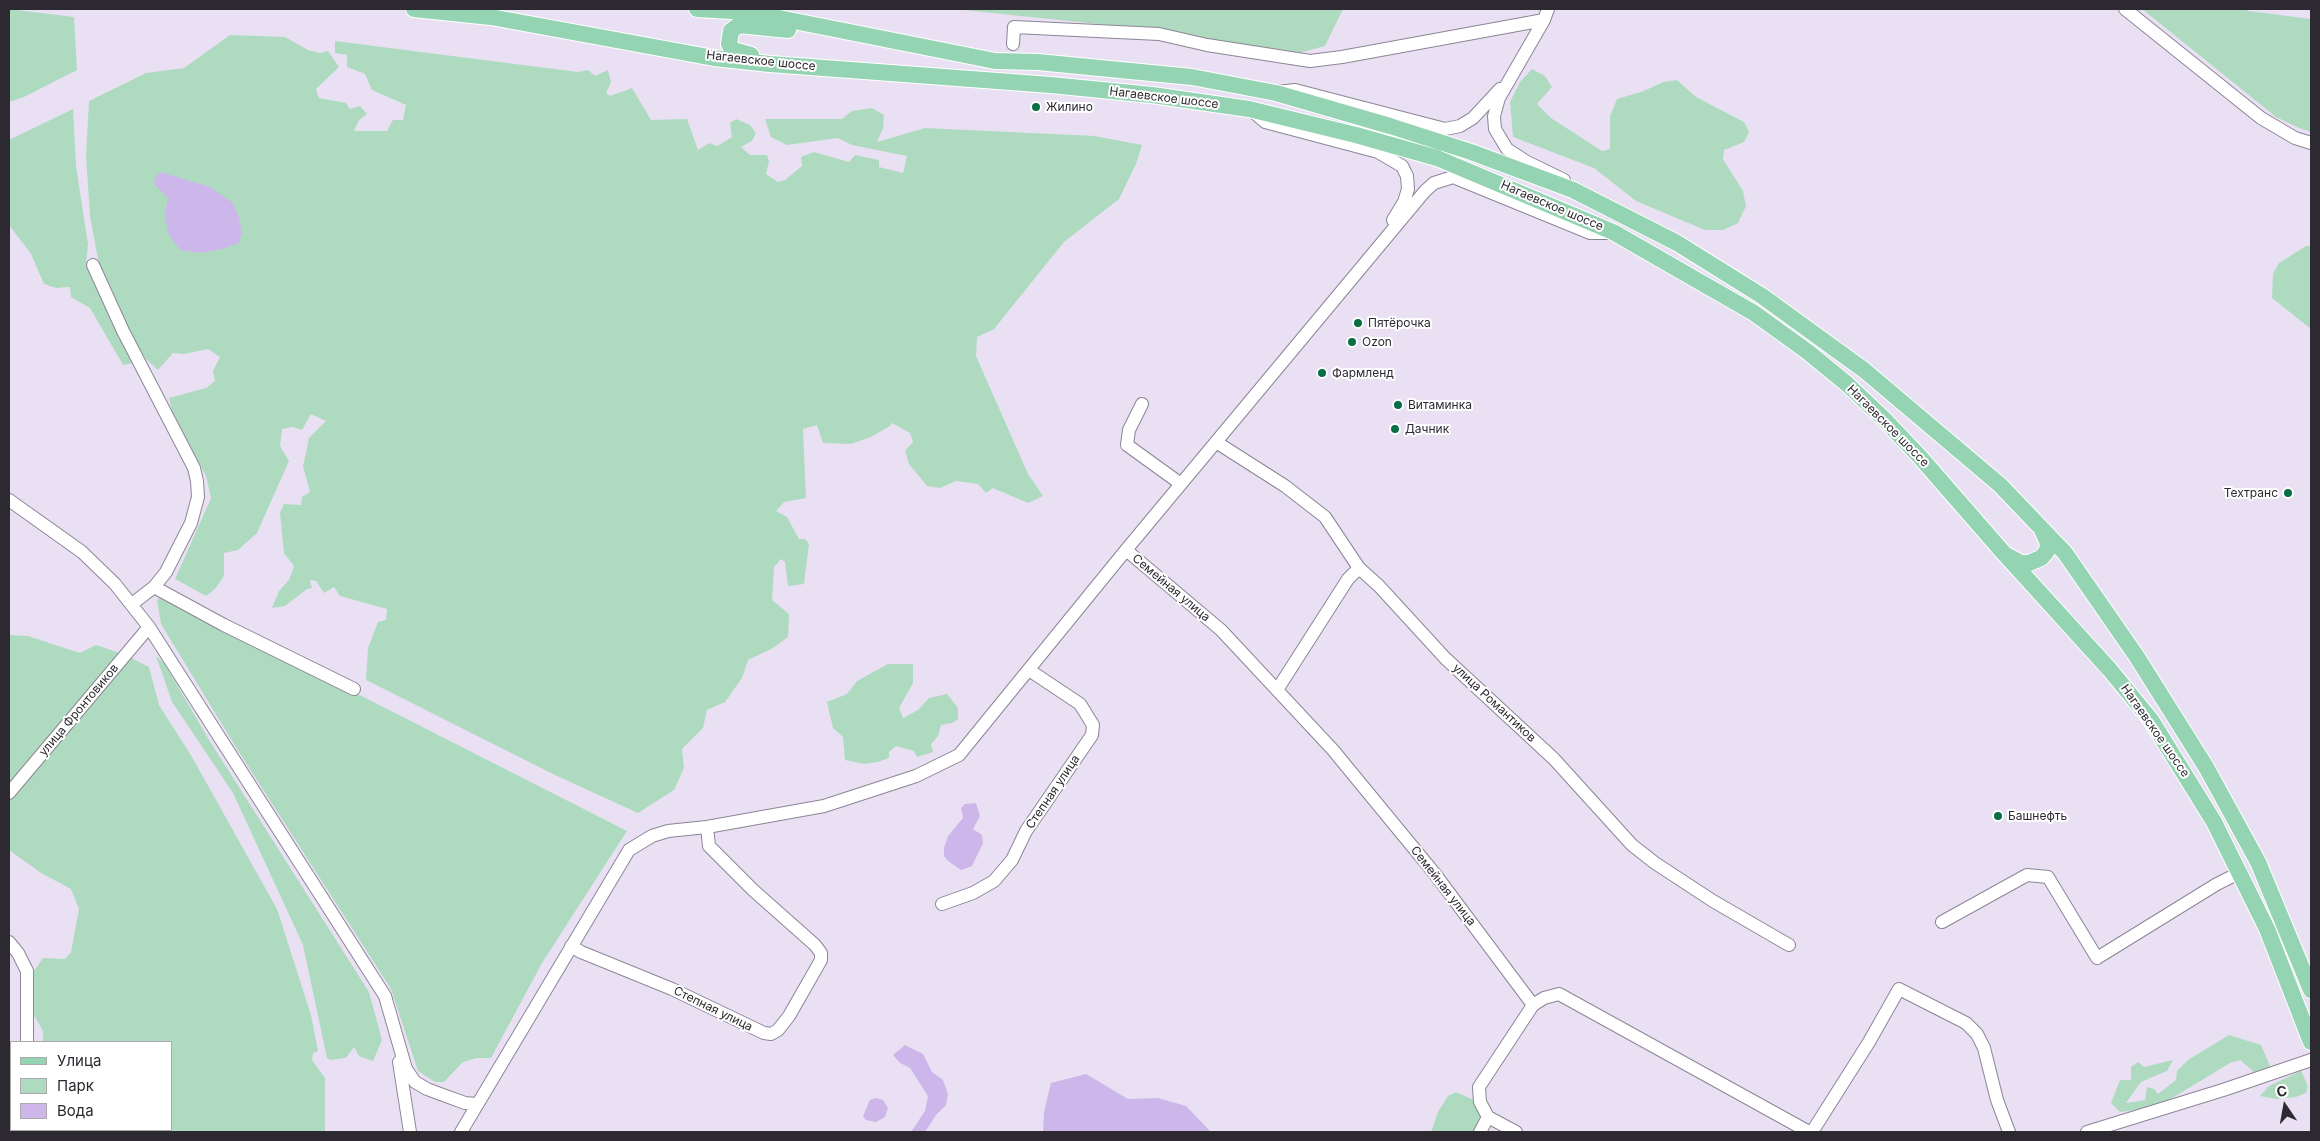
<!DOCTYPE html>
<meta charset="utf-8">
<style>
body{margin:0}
#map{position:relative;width:2320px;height:1141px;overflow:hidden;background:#e9e1f3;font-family:Inter,sans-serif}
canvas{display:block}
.frame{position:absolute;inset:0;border:10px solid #2c2930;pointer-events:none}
.legend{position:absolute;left:10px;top:1041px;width:162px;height:90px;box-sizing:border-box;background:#fff;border:1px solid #aba9ac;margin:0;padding:6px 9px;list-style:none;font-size:15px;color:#2c2930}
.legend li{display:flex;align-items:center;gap:10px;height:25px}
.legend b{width:25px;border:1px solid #aba9ac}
.north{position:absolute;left:2260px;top:1081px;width:50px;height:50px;-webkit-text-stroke:4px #fff;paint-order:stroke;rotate:348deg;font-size:14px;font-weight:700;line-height:20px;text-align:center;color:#2c2930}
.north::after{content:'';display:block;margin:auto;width:18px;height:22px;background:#2c2930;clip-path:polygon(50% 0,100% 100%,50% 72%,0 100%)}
</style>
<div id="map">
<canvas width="2320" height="1141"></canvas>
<div class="frame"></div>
<ul class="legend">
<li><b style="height:6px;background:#94d4b3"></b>Улица</li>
<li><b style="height:14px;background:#aedbc0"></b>Парк</li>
<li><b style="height:14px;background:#cdb6ea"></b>Вода</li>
</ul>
<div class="north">С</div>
</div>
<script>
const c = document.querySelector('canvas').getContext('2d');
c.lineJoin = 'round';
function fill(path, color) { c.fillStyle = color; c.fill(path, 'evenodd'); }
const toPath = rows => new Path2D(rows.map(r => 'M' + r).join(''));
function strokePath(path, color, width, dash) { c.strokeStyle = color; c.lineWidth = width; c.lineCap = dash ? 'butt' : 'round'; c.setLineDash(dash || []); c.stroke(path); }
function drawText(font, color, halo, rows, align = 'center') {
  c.font = font + ' Inter,sans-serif'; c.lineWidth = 4; c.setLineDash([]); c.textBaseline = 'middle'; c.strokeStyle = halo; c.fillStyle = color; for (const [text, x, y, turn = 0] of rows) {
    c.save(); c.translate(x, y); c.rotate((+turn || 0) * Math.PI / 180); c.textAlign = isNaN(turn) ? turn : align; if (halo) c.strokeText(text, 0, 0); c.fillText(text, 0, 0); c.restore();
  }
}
const green = toPath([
 [9,9,74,17,77,70,24,97,9,102],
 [954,9,1343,9,1325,46,1291,55,1165,31],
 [2142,9,2243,9,2249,11,2311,19,2311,132,2299,128,2276,117],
 [230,35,285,37,308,50,320,53,328,51,339,67,316,89,319,98,346,103,350,109,360,106,367,114,359,120,354,131,387,131,393,120,403,120,406,105,372,90,365,74,347,67,347,55,335,53,335,41,578,72,588,70,595,76,608,70,611,82,606,93,610,96,632,88,651,120,687,119,698,150,709,143,717,146,732,137,730,123,736,119,750,125,756,133,752,141,741,147,750,155,767,155,769,161,766,174,778,182,785,180,802,166,801,157,814,152,849,162,855,155,879,160,879,167,903,173,907,156,852,145,838,138,787,145,771,137,765,119,842,119,852,111,872,108,884,115,883,128,877,142,925,128,1095,136,1142,145,1136,164,1119,199,1064,242,994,329,977,337,976,356,1028,474,1043,496,1028,503,993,488,986,493,978,484,956,481,940,488,927,486,909,464,905,451,913,442,910,433,892,423,890,426,871,437,851,444,823,443,817,425,803,429,806,498,784,502,776,511,787,517,799,539,805,539,809,544,804,584,788,586,785,562,781,559,774,567,772,600,789,614,788,637,773,648,748,660,742,678,725,702,707,710,703,728,682,749,684,768,674,790,638,813,557,776,366,680,368,648,378,622,386,620,387,609,340,596,334,587,324,593,316,581,310,580,312,588,307,589,285,606,272,608,279,591,289,580,294,566,284,553,280,513,284,504,301,505,302,497,310,492,303,466,309,438,326,421,311,414,302,430,292,427,282,429,280,446,289,461,257,533,238,550,224,553,224,576,215,589,206,596,175,579,211,498,206,476,172,411,169,398,206,388,215,381,213,371,220,357,208,349,184,354,173,353,158,370,146,359,117,319,101,276,90,216,86,155,89,101,146,73,184,68],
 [1532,69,1545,76,1552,87,1537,104,1551,118,1602,151,1610,149,1610,116,1617,99,1644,91,1663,82,1677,80,1696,97,1744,122,1749,132,1744,142,1724,150,1723,159,1743,191,1746,206,1738,223,1723,230,1705,230,1636,201,1594,168,1513,137,1510,102,1520,82],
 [73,109,76,166,88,244,86,266,102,294,134,363,123,365,90,308,71,297,70,287,56,288,44,284,31,254,9,225,9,140],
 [2306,246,2311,246,2311,329,2272,298,2273,274,2279,263],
 [163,595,627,831,542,963,491,1058,477,1058,463,1062,444,1082,435,1082,418,1071,391,989,237,749,161,624,157,600],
 [9,635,28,636,80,653,96,645,126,655,149,667,159,705,192,757,277,909,311,1015,318,1051,313,1053,312,1060,325,1078,325,1132,26,1132,26,1130,171,1130,171,1042,43,1042,43,1031,23,996,27,981,43,958,65,959,71,952,79,909,71,889,41,873,9,850],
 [156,656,164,663,211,743,369,992,382,1040,373,1061,359,1056,354,1047,346,1058,330,1060,327,1058,303,945,233,793,172,702],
 [888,664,913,664,913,683,899,708,903,718,918,710,929,698,947,694,958,708,958,719,952,723,941,725,938,736,931,744,933,752,917,757,914,751,896,746,889,752,889,758,878,762,864,764,845,760,843,737,833,728,827,702,847,694,857,681],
 [2229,1035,2261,1045,2270,1066,2265,1071,2254,1072,2240,1060,2230,1063,2169,1100,2144,1109,2120,1112,2111,1103,2120,1080,2131,1080,2131,1067,2138,1062,2144,1067,2173,1060,2167,1071,2141,1082,2126,1103,2145,1100,2147,1087,2154,1089,2158,1094,2176,1080,2177,1071,2188,1060],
 [2301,1071,2308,1086,2306,1093,2296,1097,2276,1099,2260,1096,2269,1086],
 [1456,1092,1474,1100,1480,1114,1481,1123,1475,1132,1431,1132,1438,1112,1448,1096]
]);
const water = toPath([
 [161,172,210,187,233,203,239,218,242,233,239,243,222,249,201,253,180,250,168,233,165,213,168,198,154,184,155,177],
 [976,803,980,816,973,829,982,835,983,843,972,866,961,870,948,861,944,856,944,848,948,836,963,818,961,808,965,804],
 [905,1045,923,1054,932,1072,943,1080,948,1094,946,1105,936,1115,925,1132,911,1132,925,1111,928,1096,910,1068,900,1063,893,1055],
 [1086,1074,1128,1099,1158,1098,1186,1106,1211,1132,1043,1132,1044,1112,1051,1083],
 [875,1098,883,1100,888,1108,885,1117,876,1122,866,1120,863,1116,870,1100]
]);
const minor = toPath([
 [1548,9,1544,20,1499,98,1494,116,1495,129,1507,149,1527,162,1564,180],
 [2125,9,2261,118,2295,138,2311,143],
 [1013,44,1014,27,1159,34,1207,45,1310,61,1342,57,1544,20],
 [1278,92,1295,90,1445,129,1460,126,1473,118,1500,89],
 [1251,110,1265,122,1378,152,1402,166,1407,176,1408,189,1404,202,1393,220],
 [93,265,123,331,194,468,197,481,198,497,191,523,166,572,154,587,132,604],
 [1142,404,1129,430,1127,445,1181,484],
 [1216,442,1285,486,1325,517,1359,568,1379,586,1445,658,1554,759,1632,845,1655,863,1713,901,1789,945],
 [9,500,82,552,115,584,149,627,385,996,406,1069,415,1082,427,1089,443,1095,465,1103,476,1104],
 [1126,550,1221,630,1333,750,1435,874,1533,1005,1544,998,1559,994,1809,1132],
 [154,587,224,625,354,689],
 [1277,690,1348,579,1359,568],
 [9,793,149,627],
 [942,904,973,893,994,881,1012,860,1026,831,1092,735,1093,725,1080,704,1029,670],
 [1942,922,2027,875,2048,877,2097,958,2217,884,2241,872],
 [9,942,18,953,27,971,27,1042],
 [571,946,581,952,672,989,764,1033,771,1034,778,1030,789,1016,821,960,821,953,815,945,753,890,709,846,707,827],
 [399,1062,410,1132],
 [31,1130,31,1132],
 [461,1132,629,850,652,836,668,831,707,827,824,806,916,776,959,755,1126,550,1425,191,1434,183,1453,177,1590,233,1611,233],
 [1480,1132,1488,1117],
 [1516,1132,1488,1117,1480,1102,1479,1087,1533,1005],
 [1812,1132,1869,1042,1899,989,1966,1023,1977,1034,1984,1048,1997,1100,2009,1132],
 [2087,1132,2223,1090,2311,1060]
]);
const major = toPath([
 [414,9,491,17,714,58,770,64,1051,85,1152,95,1249,109,1356,135,1437,158,1613,232,1754,313,1808,352,1847,384,1884,419,1920,457,2001,550,2110,670,2151,720,2214,822,2267,929,2311,1042],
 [697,9,749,12,995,61,1038,62,1192,77,1276,93,1390,126,1471,152,1573,190,1677,243,1762,296,1864,370,2000,485,2065,553,2137,657,2206,767,2258,862,2311,990],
 [751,55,733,50,729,44,731,31,739,25,788,30],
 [2008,556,2021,563,2029,563,2041,558,2047,551,2048,543,2042,530]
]);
const markers = [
 [1036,107,5,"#086e44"],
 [1358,323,5,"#086e44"],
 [1352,342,5,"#086e44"],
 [1322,373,5,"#086e44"],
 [1398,405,5,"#086e44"],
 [1395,429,5,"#086e44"],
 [2288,493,5,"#086e44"],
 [1998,816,5,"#086e44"]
];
const streetNames = [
 ["Нагаевское шоссе",761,61,6],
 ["Нагаевское шоссе",1164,98,7],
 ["Нагаевское шоссе",1552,206,23],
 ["Нагаевское шоссе",1888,426,45],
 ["Семейная улица",1171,588,40],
 ["улица Романтиков",1494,703,43],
 ["улица Фронтовиков",79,710,-50],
 ["Нагаевское шоссе",2155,731,55],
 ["Степная улица",1053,792,-56],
 ["Семейная улица",1443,886,52],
 ["Степная улица",713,1009,26]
];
const poiNames = [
 ["Жилино",1046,107],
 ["Пятёрочка",1368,323],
 ["Ozon",1362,342],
 ["Фармленд",1332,373],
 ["Витаминка",1408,405],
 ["Дачник",1405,429],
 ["Техтранс",2278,493,"right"],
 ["Башнефть",2008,816]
];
fill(green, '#aedbc0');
fill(water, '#cdb6ea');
strokePath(minor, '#8c8596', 14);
strokePath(major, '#fff', 18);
strokePath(minor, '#fff', 12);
strokePath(major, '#94d4b3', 16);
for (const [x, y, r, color] of markers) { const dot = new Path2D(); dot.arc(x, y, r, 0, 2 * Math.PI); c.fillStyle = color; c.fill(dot); strokePath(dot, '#fff', 2); }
drawText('12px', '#2c2930', '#fff', streetNames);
drawText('12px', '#2c2930', '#fff', poiNames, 'left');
</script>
